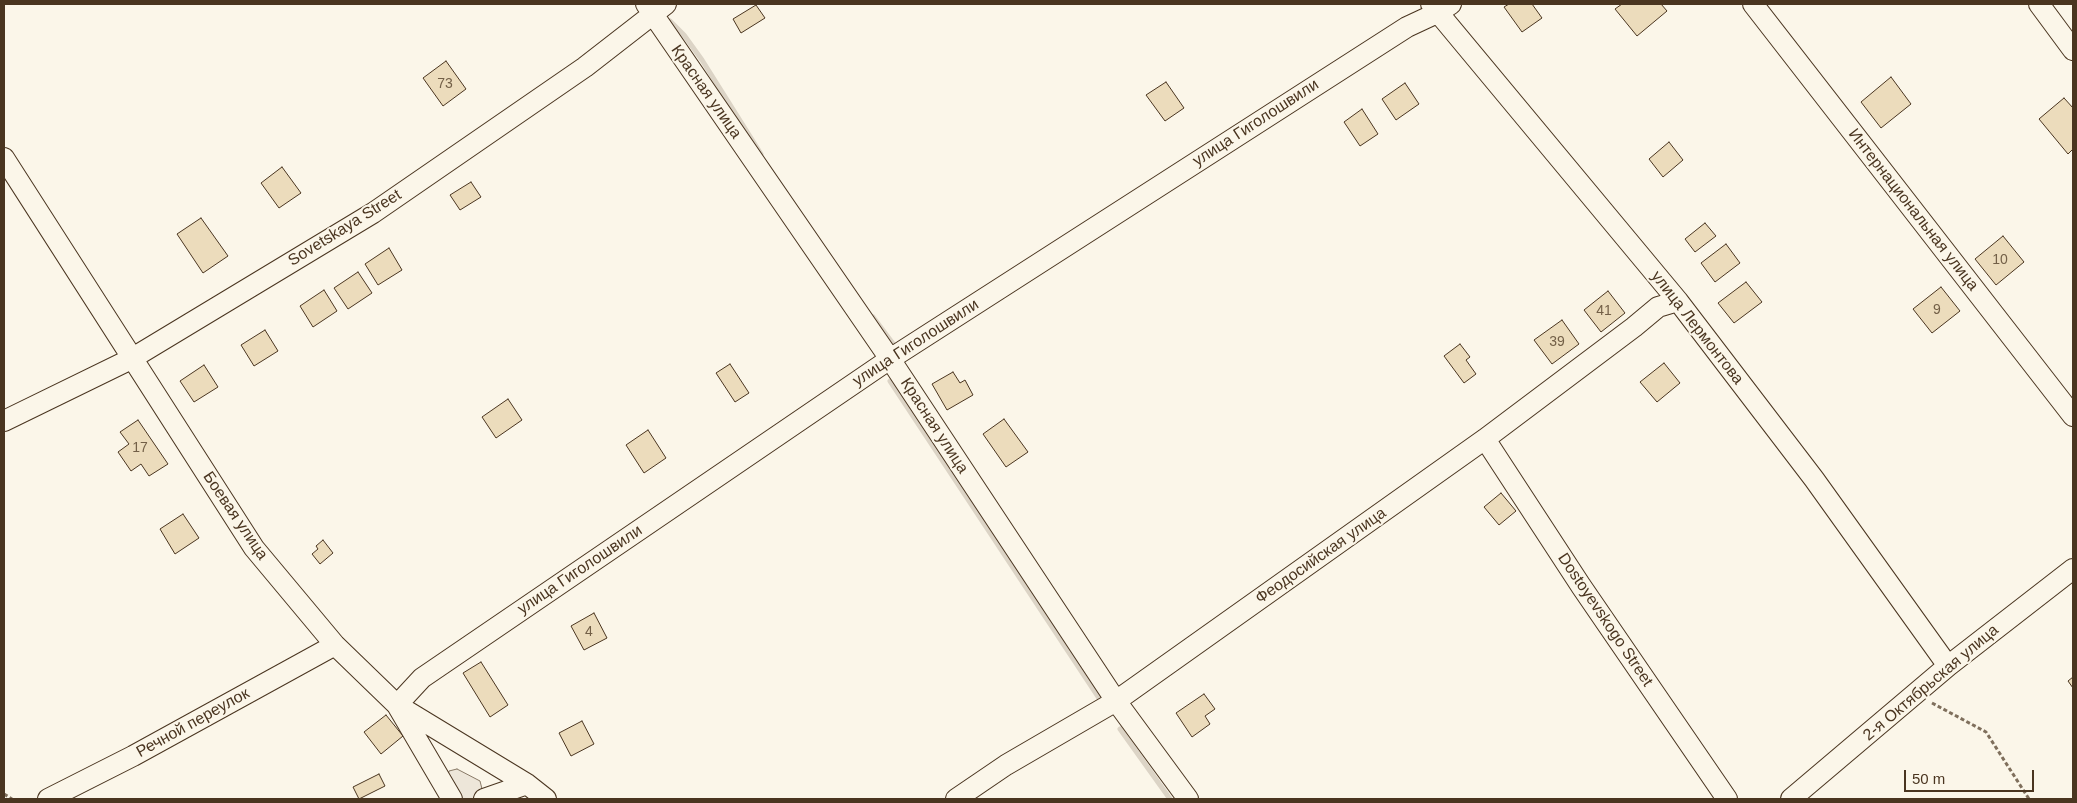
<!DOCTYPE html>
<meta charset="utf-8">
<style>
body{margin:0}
#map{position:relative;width:2077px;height:803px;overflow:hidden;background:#fbf6e9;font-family:Helvetica,sans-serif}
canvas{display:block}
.frame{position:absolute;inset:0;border:5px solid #4a3520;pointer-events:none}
.scale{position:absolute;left:1904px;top:770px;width:130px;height:22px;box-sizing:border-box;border:2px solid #4a3520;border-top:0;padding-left:6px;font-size:15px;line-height:18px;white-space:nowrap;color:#4a3520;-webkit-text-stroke:4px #fbf6e9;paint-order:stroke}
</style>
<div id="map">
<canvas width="2077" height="803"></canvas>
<div class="frame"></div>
<div class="scale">50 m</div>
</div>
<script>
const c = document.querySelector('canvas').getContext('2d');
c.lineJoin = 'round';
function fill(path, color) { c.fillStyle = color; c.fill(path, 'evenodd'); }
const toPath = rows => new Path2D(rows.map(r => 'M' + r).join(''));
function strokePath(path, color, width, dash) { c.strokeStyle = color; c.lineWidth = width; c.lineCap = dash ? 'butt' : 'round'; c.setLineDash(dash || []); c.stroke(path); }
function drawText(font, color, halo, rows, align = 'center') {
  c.font = font + ' Helvetica,sans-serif'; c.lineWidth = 4; c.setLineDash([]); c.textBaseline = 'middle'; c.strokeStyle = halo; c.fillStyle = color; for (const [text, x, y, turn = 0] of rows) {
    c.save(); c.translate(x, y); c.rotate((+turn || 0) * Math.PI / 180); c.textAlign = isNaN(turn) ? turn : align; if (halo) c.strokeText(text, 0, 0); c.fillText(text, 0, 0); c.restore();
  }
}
const green = toPath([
 [457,769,480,781,482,789,479,796,475,799,459,799,447,779,449,771,457,769]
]);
const stream = toPath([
 [670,21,684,35,702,60,761,154],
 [873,317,894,345],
 [890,381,1099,698],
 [1120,729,1170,799]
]);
const building = toPath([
 [1509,4,1532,4,1542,18,1522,32,1504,7,1509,4],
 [1622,4,1661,4,1667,11,1637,36,1615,9,1622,4],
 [756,5,765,18,741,33,733,19,756,5],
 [446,61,466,89,443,106,423,78,446,61],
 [1891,77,1911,104,1881,128,1861,102,1891,77],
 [1166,82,1184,108,1165,121,1146,95,1166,82],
 [1405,83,1419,104,1396,120,1382,99,1405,83],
 [2064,98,2073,108,2073,149,2068,154,2039,119,2064,98],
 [1362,109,1378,134,1360,146,1344,122,1362,109],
 [1669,142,1683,160,1663,177,1649,159,1669,142],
 [282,167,301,193,279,208,261,183,282,167],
 [471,182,481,197,460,210,450,195,471,182],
 [201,218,228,256,203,273,177,234,201,218],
 [1705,223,1716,236,1695,252,1685,239,1705,223],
 [2003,236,2024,262,1996,285,1975,259,2003,236],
 [1726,244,1740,263,1715,282,1701,263,1726,244],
 [389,248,402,270,378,285,365,264,389,248],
 [358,272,372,293,348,309,334,288,358,272],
 [1746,282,1762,302,1734,323,1718,303,1746,282],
 [1941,287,1960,311,1932,333,1913,309,1941,287],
 [324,290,337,311,313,327,300,306,324,290],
 [1608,291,1625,313,1601,332,1584,310,1608,291],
 [1562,320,1579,344,1552,364,1534,340,1562,320],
 [265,330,278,351,254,366,241,345,265,330],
 [1460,344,1470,357,1466,360,1476,374,1464,383,1444,356,1460,344],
 [1664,363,1680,383,1657,402,1640,382,1664,363],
 [730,364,749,393,735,402,716,373,730,364],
 [204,365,218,387,194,402,180,381,204,365],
 [953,372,960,383,965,380,973,395,947,410,932,384,953,372],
 [508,399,522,420,496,438,482,417,508,399],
 [1004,419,1028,452,1006,467,983,434,1004,419],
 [138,420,168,464,149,476,141,464,131,471,118,452,129,444,120,432,138,420],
 [648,430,666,458,644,473,626,445,648,430],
 [1501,493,1516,511,1499,525,1484,507,1501,493],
 [183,514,199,538,175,554,160,529,183,514],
 [323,540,333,553,320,564,312,554,318,549,316,546,323,540],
 [594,613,607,638,584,650,571,626,594,613],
 [481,662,508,705,490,717,463,673,481,662],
 [2073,677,2073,688,2068,681,2073,677],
 [1204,694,1215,709,1205,716,1210,724,1192,737,1176,713,1204,694],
 [386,715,403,736,381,754,364,732,386,715],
 [582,721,594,744,571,756,559,733,582,721],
 [379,774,385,786,359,799,353,787,379,774]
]);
const path = toPath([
 [1932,703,1986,732,2029,799],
 [4,794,12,799]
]);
const minor = toPath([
 [646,4,890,359,1116,701,1188,799],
 [1431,4,1678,301,1814,479,1948,666],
 [1753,4,2073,416],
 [2039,4,2073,50],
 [4,158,254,548,335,645,397,705,527,784,546,799],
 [4,421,131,359,373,213,585,67,666,4],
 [1485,439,1581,586,1727,799],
 [397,705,422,678,890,359,1407,27,1437,13,1451,4],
 [398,707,452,799],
 [48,799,133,756,335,645],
 [484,799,527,784],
 [956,799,1006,765,1116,701,1485,439,1634,327,1658,307,1678,301],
 [1791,799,1948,666,2073,569]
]);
const numberNames = [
 ["73",445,84],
 ["10",2000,260],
 ["9",1937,310],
 ["41",1604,311],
 ["39",1557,342],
 ["17",140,448],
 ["4",589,632]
];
const streetNames = [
 ["Красная улица",706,92,55],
 ["улица Гиголошвили",1256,123,-33],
 ["Интернациональная улица",1913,210,52],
 ["Sovetskaya Street",345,228,-32],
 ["улица Лермонтова",1697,328,52],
 ["улица Гиголошвили",916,343,-33],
 ["Красная улица",934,426,57],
 ["Боевая улица",235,516,56],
 ["Феодосийская улица",1321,556,-35],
 ["улица Гиголошвили",580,570,-34],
 ["Dostoyevskogo Street",1605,620,56],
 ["2-я Октябрьская улица",1931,683,-40],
 ["Речной переулок",193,723,-29]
];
fill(green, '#ede6d9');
strokePath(green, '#887966', 1);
strokePath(stream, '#dcd4c6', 5);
fill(building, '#ecdcbc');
strokePath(building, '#4a3520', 1);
strokePath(minor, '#4a3520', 22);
strokePath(path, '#7f6f5c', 3, [4, 2.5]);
strokePath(minor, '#fbf6e9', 20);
drawText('14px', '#725f47', null, numberNames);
drawText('16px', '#4a3520', '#fbf6e9', streetNames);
</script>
